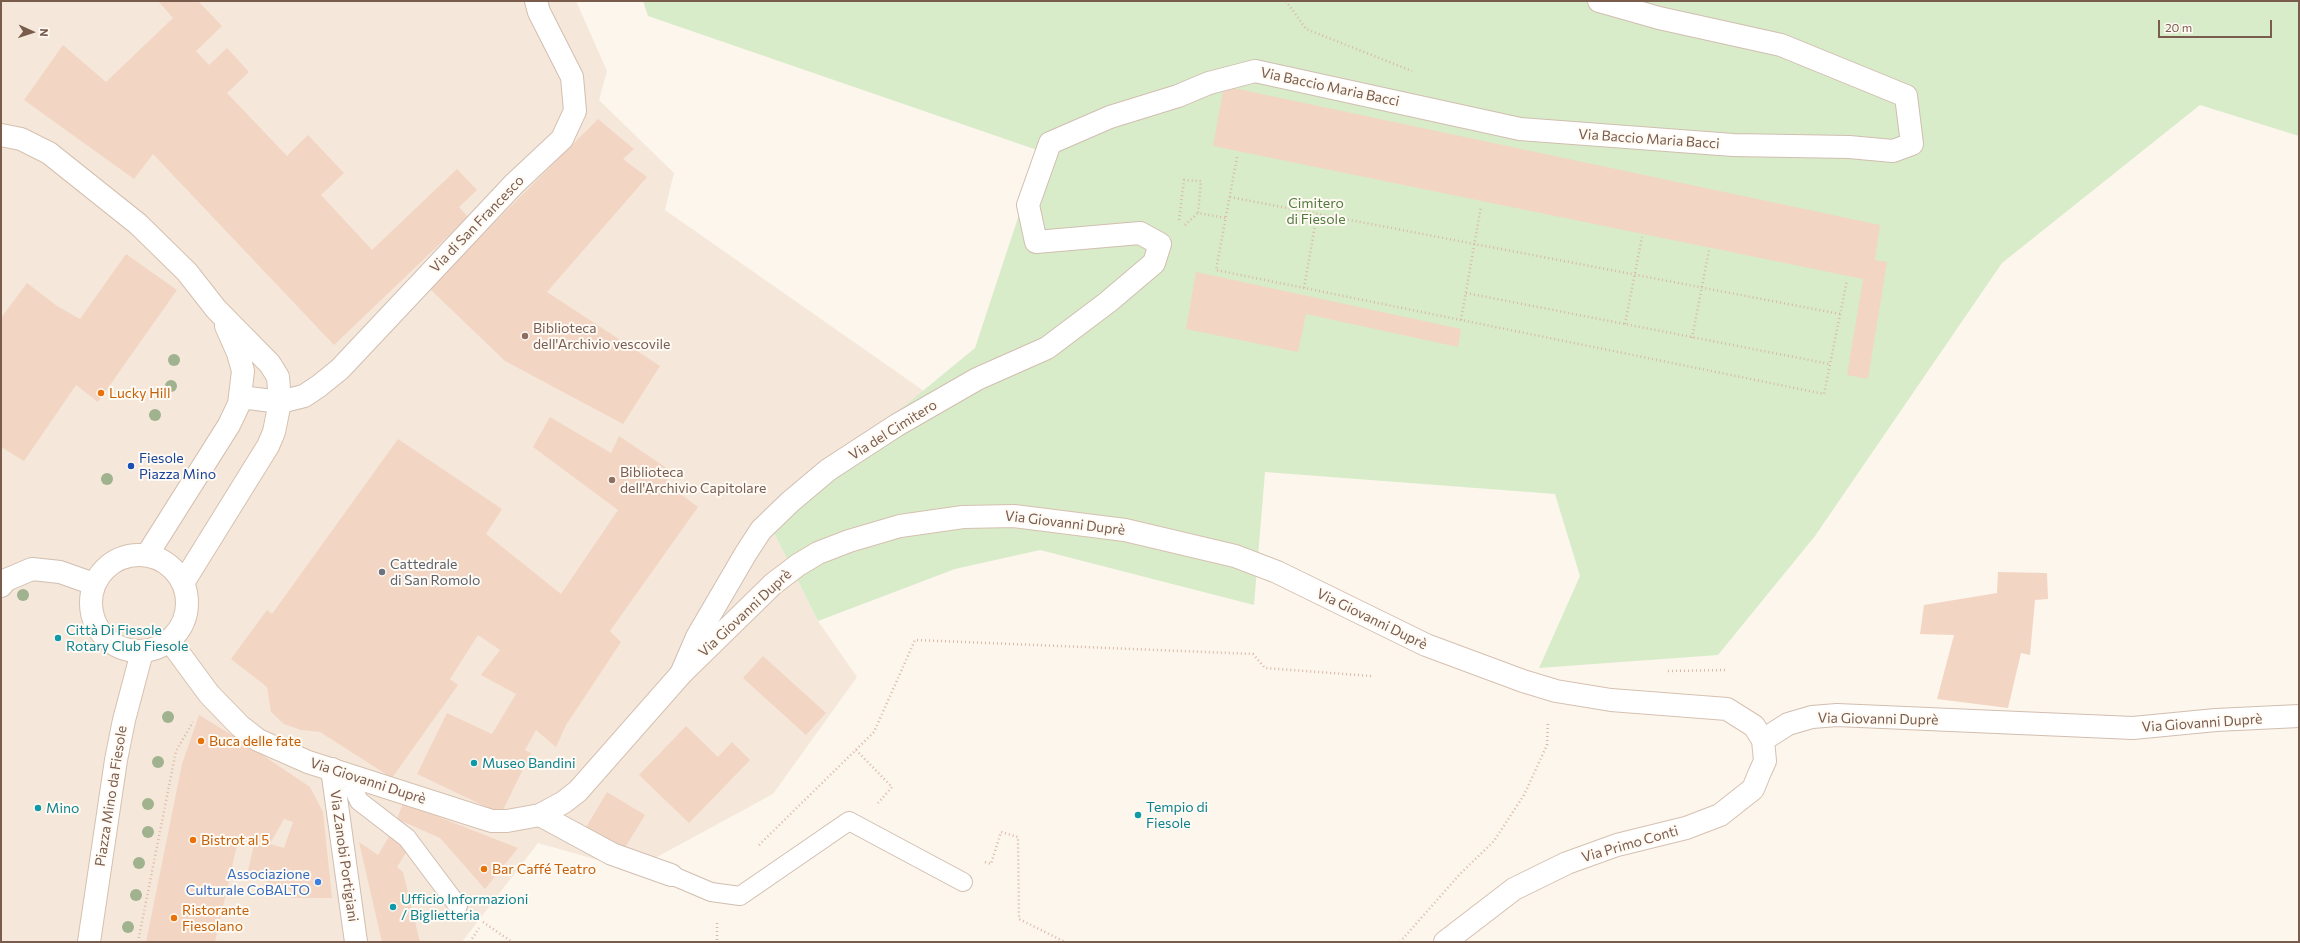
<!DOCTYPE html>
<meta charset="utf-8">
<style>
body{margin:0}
#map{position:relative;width:2300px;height:943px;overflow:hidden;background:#fdf6ec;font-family:Commissioner,sans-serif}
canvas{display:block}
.frame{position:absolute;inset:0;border:2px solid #7a5c4d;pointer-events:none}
.north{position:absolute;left:12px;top:12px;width:40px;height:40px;-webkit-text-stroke:3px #fffaf3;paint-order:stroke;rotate:93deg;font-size:11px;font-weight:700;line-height:16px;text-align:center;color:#7a5c4d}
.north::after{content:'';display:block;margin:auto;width:14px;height:18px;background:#7a5c4d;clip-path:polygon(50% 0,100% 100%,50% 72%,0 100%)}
.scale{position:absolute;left:2158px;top:20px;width:114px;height:18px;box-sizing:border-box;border:2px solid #7a5c4d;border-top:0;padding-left:5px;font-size:12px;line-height:14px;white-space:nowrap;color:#7a5c4d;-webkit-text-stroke:3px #fffaf3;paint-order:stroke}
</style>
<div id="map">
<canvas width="2300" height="943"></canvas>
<div class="frame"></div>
<div class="north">N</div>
<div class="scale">20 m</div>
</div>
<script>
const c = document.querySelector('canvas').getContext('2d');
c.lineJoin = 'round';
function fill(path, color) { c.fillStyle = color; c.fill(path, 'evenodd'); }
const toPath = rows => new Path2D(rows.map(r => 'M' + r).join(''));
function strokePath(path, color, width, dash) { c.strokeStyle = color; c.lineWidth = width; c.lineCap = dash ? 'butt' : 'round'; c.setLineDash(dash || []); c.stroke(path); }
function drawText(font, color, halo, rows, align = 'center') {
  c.font = font + ' Commissioner,sans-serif'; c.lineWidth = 4; c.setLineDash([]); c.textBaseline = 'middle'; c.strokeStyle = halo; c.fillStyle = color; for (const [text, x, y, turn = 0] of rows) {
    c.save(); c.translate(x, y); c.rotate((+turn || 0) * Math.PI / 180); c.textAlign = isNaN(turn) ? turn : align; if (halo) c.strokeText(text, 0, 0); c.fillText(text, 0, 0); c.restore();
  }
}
const residential = toPath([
 [1,1,576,1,607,71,599,100,674,173,665,210,924,391,767,519,818,621,857,677,773,794,633,870,538,843,462,942,1,942]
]);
const green = toPath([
 [643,1,2299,1,2299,136,2200,105,2002,263,1815,536,1718,655,1539,668,1580,576,1555,494,1265,472,1254,605,1040,550,955,569,818,621,767,519,975,348,1040,151,648,16]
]);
const building = toPath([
 [158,1,198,1,222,26,196,51,209,65,227,48,249,72,227,93,287,156,308,135,344,173,321,195,372,250,457,169,477,190,459,207,468,217,334,345,153,154,134,179,24,100,63,45,106,82,173,18],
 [1224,86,1880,225,1875,260,1887,262,1868,379,1847,375,1863,279,1213,146],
 [598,119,634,149,623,159,647,177,547,292,660,366,623,424,505,361,429,288],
 [126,254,177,290,98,402,76,385,24,461,1,447,1,318,27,283,57,306,80,319],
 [1196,272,1461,329,1458,347,1306,314,1298,352,1186,329],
 [550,417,611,453,619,436,671,471,666,483,698,507,610,631,621,642,566,725,556,747,536,730,525,750,531,753,501,814,417,774,447,713,492,734,516,694,481,675,500,650,478,635,450,679,458,685,392,778,320,732,301,730,284,724,271,712,267,687,231,659,267,610,272,614,398,439,502,509,486,534,561,594,618,510,533,447],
 [1998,572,2047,573,2048,599,2035,600,2030,655,2021,653,2008,708,1937,699,1954,635,1920,634,1924,605,1997,593],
 [763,656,826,713,806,735,743,678],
 [199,715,243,742,310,787,323,812,332,898,291,898,291,890,247,875,255,840,239,836,215,942,146,942,182,764],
 [284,819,293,822,284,848,270,844],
 [686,726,718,757,732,742,750,760,689,823,639,775],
 [607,792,645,815,623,851,585,829],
 [403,803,518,848,485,889,440,838,397,819],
 [396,825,416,837,397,867,403,872,420,942,382,942,359,842,378,855]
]);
const path = toPath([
 [1286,1,1306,29,1412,71],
 [1237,157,1216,270,1824,394,1847,280],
 [1230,197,1840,314],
 [1179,220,1184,180,1201,181,1198,213,1226,218],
 [1185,225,1198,213],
 [1304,288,1317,214],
 [1466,293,1830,364],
 [1461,320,1481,206],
 [1625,324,1642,237],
 [1692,338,1709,250],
 [1668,671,1726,670],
 [856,750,892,787,878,803],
 [759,845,874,732,915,640,1253,654,1265,668,1371,676],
 [985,862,991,864,1001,832,1018,837,1019,919,1065,942],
 [483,922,512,942],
 [717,923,717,942],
 [138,942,176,751,193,722],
 [470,942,479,928],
 [1400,942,1460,874,1494,841,1524,795,1547,745,1548,721]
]);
const lane = toPath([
 [356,776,354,790,359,801,407,838,458,906],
 [671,875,711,892,740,896,849,821,963,882]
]);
const street = toPath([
 [241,397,280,402,304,396,319,386,340,369,514,184,562,139,575,111,572,77,539,12,536,1],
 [1,586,6,580,32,569,60,572,94,584],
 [681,674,697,637,746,553,761,530,790,502,828,470,897,425,977,379,1047,348,1108,302,1154,263,1160,244,1140,233,1036,242,1028,205,1050,143,1110,117,1178,96,1209,83,1255,71,1520,129,1733,145,1849,147,1893,151,1912,144,1906,96,1781,45,1659,18,1599,1],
 [1763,740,1788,724,1812,717,1837,715,2133,728,2216,720,2299,716],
 [332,769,356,942],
 [540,815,612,854,671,875]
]);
const secondary = toPath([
 [1,135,21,139,49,153,138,224,187,272,216,309,270,364,278,377,280,402,274,432,268,446,183,583],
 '91 603a48 48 0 1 1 96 0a48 48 0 1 1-96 0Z',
 [147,555,229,425,239,404,243,371,238,353,226,326],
 [170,641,209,694,240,726,258,740,308,762,476,816,492,821,507,821,540,815,564,802,578,791,681,674,773,584,798,565,818,553,849,541,900,526,963,517,1014,516,1125,530,1235,556,1277,572,1426,645,1523,681,1556,691,1611,700,1727,709,1754,726,1763,740,1765,761,1760,772,1753,789,1720,815,1686,828,1617,845,1567,863,1514,889,1445,942],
 [89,942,116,760,124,720,142,652]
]);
const trees = [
 [174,360],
 [171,386],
 [155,415],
 [107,479],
 [23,595],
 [168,717],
 [158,762],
 [148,804],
 [148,832],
 [139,863],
 [136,895],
 [128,927]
];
const markers = [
 [525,336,4,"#8d6e63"],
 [101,393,4,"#e8710a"],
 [131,466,4,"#1a4fb4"],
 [612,480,4,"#8d6e63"],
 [382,572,4,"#6b7280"],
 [58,638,4,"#0f9aa8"],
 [201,741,4,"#e8710a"],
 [474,763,4,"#0f9aa8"],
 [38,808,4,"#0f9aa8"],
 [1138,815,4,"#0f9aa8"],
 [193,840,4,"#e8710a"],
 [484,869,4,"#e8710a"],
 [318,882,4,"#3f7fe0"],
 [393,907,4,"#0f9aa8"],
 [174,918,4,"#e8710a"]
];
const streetNames = [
 ["Via Baccio Maria Bacci",1330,87,12],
 ["Via Baccio Maria Bacci",1649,139,4],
 ["Via di San Francesco",477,224,-46],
 ["Via del Cimitero",893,430,-32],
 ["Via Giovanni Duprè",1065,523,7],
 ["Via Giovanni Duprè",745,613,-43],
 ["Via Giovanni Duprè",1372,619,26],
 ["Via Giovanni Duprè",1878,719,1],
 ["Via Giovanni Duprè",2202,723,-4],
 ["Via Giovanni Duprè",368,781,18],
 ["Piazza Mino da Fiesole",111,796,-81],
 ["Via Primo Conti",1630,844,-16],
 ["Via Zanobi Portigiani",344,856,82]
];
const parkNames = [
 ["Cimitero",1316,203],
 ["di Fiesole",1316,219]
];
const educationNames = [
 ["Biblioteca",533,328],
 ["dell'Archivio vescovile",533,344],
 ["Biblioteca",620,472],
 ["dell'Archivio Capitolare",620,488]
];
const foodNames = [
 ["Lucky Hill",109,393],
 ["Buca delle fate",209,741],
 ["Bistrot al 5",201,840],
 ["Bar Caffé Teatro",492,869],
 ["Ristorante",182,910],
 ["Fiesolano",182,926]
];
const transitNames = [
 ["Fiesole",139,458],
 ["Piazza Mino",139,474]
];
const worshipNames = [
 ["Cattedrale",390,564],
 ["di San Romolo",390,580]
];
const cultureNames = [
 ["Città Di Fiesole",66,630],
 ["Rotary Club Fiesole",66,646],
 ["Museo Bandini",482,763],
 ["Tempio di",1146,807],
 ["Fiesole",1146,823],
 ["Mino",46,808],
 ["Ufficio Informazioni",401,899],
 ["/ Biglietteria",401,915]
];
const shopNames = [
 ["Associazione",310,874],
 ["Culturale CoBALTO",310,890]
];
fill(residential, '#f5e8da');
fill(green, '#d8ecc9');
fill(building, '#f3d5c3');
strokePath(lane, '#d1beb0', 20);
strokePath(street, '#d1beb0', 24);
strokePath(secondary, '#d6c0b0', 24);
strokePath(path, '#d9b8a5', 2.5, [1, 3]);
strokePath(lane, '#fff', 18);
strokePath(street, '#fff', 22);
strokePath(secondary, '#fff', 22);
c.fillStyle = '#a0b28e';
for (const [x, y] of trees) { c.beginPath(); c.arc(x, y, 6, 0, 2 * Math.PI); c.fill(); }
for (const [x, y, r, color] of markers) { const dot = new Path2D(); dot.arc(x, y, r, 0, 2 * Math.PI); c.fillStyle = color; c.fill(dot); strokePath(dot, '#fffaf3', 1.5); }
drawText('14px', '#7a5c4d', '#fffaf3', streetNames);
drawText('14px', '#537a41', '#fffaf3', parkNames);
drawText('14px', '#785e54', '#fffaf3', educationNames, 'left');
drawText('14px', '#c56008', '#fffaf3', foodNames, 'left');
drawText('14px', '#164399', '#fffaf3', transitNames, 'left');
drawText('14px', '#5b616d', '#fffaf3', worshipNames, 'left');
drawText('14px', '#0d838f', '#fffaf3', cultureNames, 'left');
drawText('14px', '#366cbe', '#fffaf3', shopNames, 'right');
</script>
